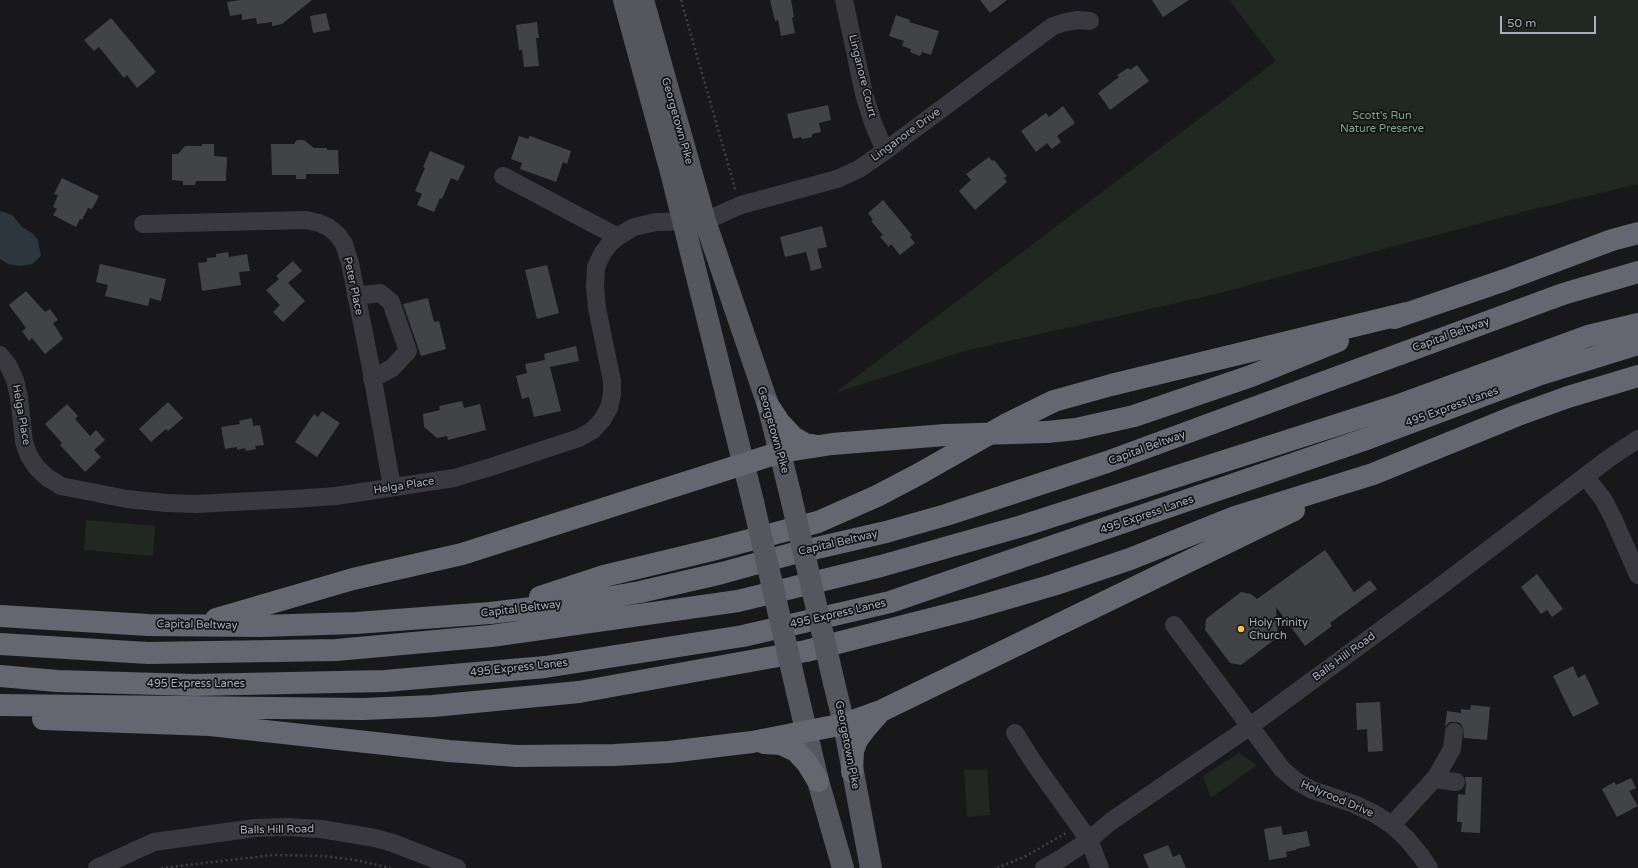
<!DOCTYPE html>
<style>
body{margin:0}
#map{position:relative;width:1638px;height:868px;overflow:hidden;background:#18181a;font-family:"Varela Round",sans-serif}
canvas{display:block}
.scale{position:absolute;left:1500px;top:16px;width:96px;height:18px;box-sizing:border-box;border:2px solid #aaaeba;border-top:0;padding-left:5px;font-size:12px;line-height:14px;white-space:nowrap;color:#aaaeba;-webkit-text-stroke:3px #131315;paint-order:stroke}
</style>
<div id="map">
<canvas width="1638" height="868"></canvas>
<div class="scale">50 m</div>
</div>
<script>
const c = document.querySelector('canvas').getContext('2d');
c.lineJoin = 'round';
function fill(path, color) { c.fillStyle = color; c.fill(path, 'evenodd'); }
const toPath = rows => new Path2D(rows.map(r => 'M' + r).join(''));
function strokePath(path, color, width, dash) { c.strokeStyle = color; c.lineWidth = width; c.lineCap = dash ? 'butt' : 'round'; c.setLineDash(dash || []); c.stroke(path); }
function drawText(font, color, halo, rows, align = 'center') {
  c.font = font + ' "Varela Round",sans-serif'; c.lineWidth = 3.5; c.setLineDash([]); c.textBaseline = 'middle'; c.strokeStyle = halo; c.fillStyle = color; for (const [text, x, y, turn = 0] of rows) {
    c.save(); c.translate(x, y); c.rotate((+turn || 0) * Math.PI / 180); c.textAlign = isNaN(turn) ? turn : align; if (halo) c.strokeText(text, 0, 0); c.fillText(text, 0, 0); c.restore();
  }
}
const green = toPath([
 [1229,0,1638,0,1638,184,1526,211,1216,294,965,351,835,393,1276,61],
 [86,520,155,526,153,556,84,550],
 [1239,753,1257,765,1211,798,1203,776],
 [987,769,990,815,967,817,964,770]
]);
const water = toPath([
 [1,211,12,215,22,227,32,233,38,240,41,256,32,264,20,266,8,264,0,259,0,212]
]);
const building = toPath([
 [240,0,312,0,282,24,272,26,272,22,257,24,256,18,242,20,242,14,230,16,227,2],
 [770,0,791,0,794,17,792,18,795,33,781,36,778,20,775,21],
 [980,0,1007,0,990,13],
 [1152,0,1189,0,1163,17],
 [326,13,330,30,313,33,310,16],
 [896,15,910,20,909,22,939,31,931,55,922,52,920,56,910,52,911,49,902,46,904,41,889,36],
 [111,18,156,72,137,88,127,75,124,78,99,47,94,51,84,40],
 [537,22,539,38,536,38,539,66,524,67,522,50,519,50,516,25],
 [1137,65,1149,81,1110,110,1098,93,1119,77,1117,75,1128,68,1130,70],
 [828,105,831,120,819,123,821,132,812,134,812,137,802,139,801,137,793,139,787,114],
 [1063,106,1075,123,1057,136,1061,142,1052,149,1047,143,1036,152,1021,131,1046,113,1049,117],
 [519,136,528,139,530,136,571,151,567,164,563,162,556,182,520,169,522,163,511,159],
 [297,140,304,140,314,148,327,148,327,150,338,150,339,174,306,174,306,179,296,179,296,175,272,175,271,144,294,144],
 [202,144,214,144,214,156,227,157,226,181,196,181,195,185,183,185,183,181,172,180,172,154,178,154,185,146,202,146],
 [430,151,465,166,458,181,451,178,442,199,440,198,434,212,417,205,422,194,415,191,425,168,423,167],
 [989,157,992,161,994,160,1007,176,1004,178,1007,182,975,210,959,191,971,180,966,174],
 [62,178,99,196,92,209,88,208,82,220,80,219,76,227,53,215,57,209,53,207,58,195,54,194],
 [883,200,912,235,910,237,915,243,900,255,891,244,889,247,880,237,883,235,871,221,873,220,868,213],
 [822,226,827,247,817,249,822,268,811,271,806,252,785,257,780,237],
 [228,252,229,257,247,254,250,271,239,272,241,285,202,291,198,263,207,262,207,258,216,257,216,254],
 [293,261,302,271,288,283,305,301,283,322,273,312,280,305,266,290,279,279,276,276],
 [100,264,166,279,161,301,150,298,148,306,105,296,108,285,96,282],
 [547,265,559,313,537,319,525,270],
 [26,291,45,312,50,309,58,320,53,323,63,339,45,354,32,338,29,341,22,331,26,328,9,305],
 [428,298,434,322,439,321,446,349,421,356,403,304],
 [576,346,579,361,550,367,561,411,534,417,529,397,522,399,516,376,527,373,525,364,545,360,544,354],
 [462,401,464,408,480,404,486,430,448,440,447,436,437,438,424,427,423,414,440,410,439,406],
 [168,402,183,418,168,431,166,429,151,442,139,429],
 [67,404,78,416,75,419,90,436,96,430,105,440,94,450,101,457,85,472,60,445,62,443,45,424],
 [322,411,340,423,317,457,295,442,314,414,318,417],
 [252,418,253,426,260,425,264,445,255,446,256,449,246,451,245,448,237,450,237,447,225,449,221,427,240,424,239,421],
 [1325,550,1354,592,1370,580,1377,589,1330,623,1332,626,1305,646,1276,607,1278,637,1241,665,1230,663,1205,630,1206,619,1241,592,1251,594,1257,599],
 [1537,574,1563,609,1552,617,1547,610,1541,614,1521,587],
 [1573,666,1578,678,1585,674,1599,704,1573,717,1553,676],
 [1380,702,1383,751,1368,752,1367,729,1357,730,1356,703],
 [1471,705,1490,707,1487,740,1464,738,1463,728,1460,723,1456,722,1450,722,1445,726,1447,711,1461,713,1461,709,1470,710],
 [1465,777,1482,777,1480,833,1461,832,1462,822,1457,822,1458,794,1465,795,1466,783],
 [1631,778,1636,788,1629,791,1638,806,1617,817,1602,789,1614,782,1616,785],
 [1281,826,1283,835,1307,831,1310,846,1296,849,1296,850,1286,852,1287,857,1269,860,1264,829],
 [1168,845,1173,857,1180,854,1186,868,1149,868,1143,855]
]);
const path = toPath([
 [681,0,736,192],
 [161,868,274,855,324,856,355,860,391,868],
 [997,868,1026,856,1066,833]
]);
const minor = toPath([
 [844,0,864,94,873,123,885,151],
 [503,176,618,237],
 [143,224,306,220,319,223,328,227,337,234,344,244,350,263,370,363,392,487],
 [356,296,380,293,391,302,408,351,392,368,372,379],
 [0,355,8,365,15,380,19,397,24,442,29,456,37,468,48,478,61,486,127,499,166,503,196,504,292,499,336,496,454,478,494,466,579,438,593,430,602,420,609,408,612,394,612,381,597,308,595,287,596,267,602,254,610,243,622,234,634,227,656,222,705,221,741,205,837,179,859,169,885,151,1053,26,1066,22,1078,20,1090,21],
 [1585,476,1603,499,1613,518,1638,575],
 [1174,625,1282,769,1296,781,1312,790,1354,804,1375,814,1392,825,1407,839,1421,856,1429,868],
 [1015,733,1036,766,1089,840,1100,868],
 [1434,779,1456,782],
 [1392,825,1436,777,1452,749,1454,732],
 [97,868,154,842,255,828,288,827,321,829,375,838,393,843,457,868],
 [1044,868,1062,858,1089,840,1110,822,1249,727,1438,588,1608,459,1638,439]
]);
const major = toPath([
 [624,0,671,172,753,502],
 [643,0,705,221,768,405,790,493],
 [834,683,844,724,871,868],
 [797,692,818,781,843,868]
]);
const highway = toPath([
 [1394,318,1505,280,1612,240,1638,233],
 [768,405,780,423,793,437,805,444,818,446],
 [1047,432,1076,429,1134,416,1251,376,1338,341],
 [540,597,604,576,712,550,818,522,877,496,919,474,1005,425,1054,401,1111,385,1407,313],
 [0,616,148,625,260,626,356,623,490,613,583,602,640,592,722,573,791,554,886,532,946,515,1107,462,1563,294,1638,272],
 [216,619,353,579,462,554,781,452,832,444,945,435],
 [0,644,148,653,336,650,491,636,738,601,881,566,1022,526,1396,406,1588,336,1638,324],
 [0,676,57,681,194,685,385,681,545,667,743,636,890,602,1369,438,1541,374,1638,344],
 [0,705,363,709,433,706,579,692,806,651,974,608,1053,585,1130,559,1235,517,1373,474,1518,415,1568,397,1638,376],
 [43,719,210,725,449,751,517,756,614,755,669,752,752,742,844,724,883,710,1294,510],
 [764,743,781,744,796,751,807,763,818,781],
 [852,772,853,751,857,740,866,728,880,712]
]);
const majorBridge = toPath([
 [790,493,834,683],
 [753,502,797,692]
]);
const highwayBridge = toPath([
 [945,435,1047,432]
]);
const markers = [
 [1241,629,4,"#f6c334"]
];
const streetNames = [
 ["Linganore Court",862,76,76],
 ["Georgetown Pike",677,121,74],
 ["Linganore Drive",906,135,-36],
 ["Peter Place",353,286,78],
 ["Capital Beltway",1451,335,-20],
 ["495 Express Lanes",1452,407,-20],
 ["Helga Place",21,415,80],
 ["Georgetown Pike",773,430,74],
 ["Capital Beltway",1147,448,-20],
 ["Helga Place",404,486,-9],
 ["495 Express Lanes",1147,515,-19],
 ["Capital Beltway",838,543,-13],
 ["Capital Beltway",521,609,-7],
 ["495 Express Lanes",838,614,-13],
 ["Capital Beltway",197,625,1],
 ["Balls Hill Road",1344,657,-36],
 ["495 Express Lanes",519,668,-6],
 ["495 Express Lanes",196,684],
 ["Georgetown Pike",847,745,79],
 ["Holyrood Drive",1337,799,23],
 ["Balls Hill Road",277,830,-1]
];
const parkNames = [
 ["Scott's Run",1382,116],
 ["Nature Preserve",1382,129]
];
const poiNames = [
 ["Holy Trinity",1249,623],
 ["Church",1249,636]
];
fill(green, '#202821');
fill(water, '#2d363f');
fill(building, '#424347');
strokePath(path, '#3f4046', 2.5, [2, 3]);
strokePath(minor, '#39393f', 18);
strokePath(major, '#55565e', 22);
strokePath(highway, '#656770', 22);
strokePath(majorBridge, '#55565e', 22);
strokePath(highwayBridge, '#656770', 22);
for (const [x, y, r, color] of markers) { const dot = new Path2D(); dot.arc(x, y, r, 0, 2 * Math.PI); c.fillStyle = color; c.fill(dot); strokePath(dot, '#131315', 1.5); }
drawText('11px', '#aaaeba', '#131315', streetNames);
drawText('11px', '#80a585', '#131315', parkNames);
drawText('11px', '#aaaeba', '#131315', poiNames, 'left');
</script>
